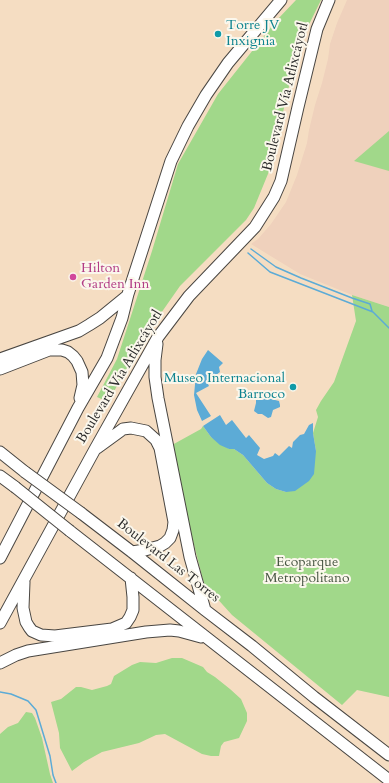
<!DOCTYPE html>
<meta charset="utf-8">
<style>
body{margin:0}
canvas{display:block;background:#f5ddc2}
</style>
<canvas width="389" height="783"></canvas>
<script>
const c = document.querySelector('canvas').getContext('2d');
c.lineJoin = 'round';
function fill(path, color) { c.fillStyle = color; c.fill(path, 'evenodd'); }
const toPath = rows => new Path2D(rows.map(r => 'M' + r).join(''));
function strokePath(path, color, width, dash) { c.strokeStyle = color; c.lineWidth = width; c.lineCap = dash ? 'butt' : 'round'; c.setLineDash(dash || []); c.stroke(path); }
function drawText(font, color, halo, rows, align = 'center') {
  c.font = font + ' Cardo,serif'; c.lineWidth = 4; c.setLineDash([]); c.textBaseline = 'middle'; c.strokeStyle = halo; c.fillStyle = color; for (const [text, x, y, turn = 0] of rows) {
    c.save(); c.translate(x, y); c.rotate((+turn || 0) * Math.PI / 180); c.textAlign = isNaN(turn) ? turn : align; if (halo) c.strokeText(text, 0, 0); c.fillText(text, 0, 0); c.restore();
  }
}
const built = toPath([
 [347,0,389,0,389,307,352,295,300,274,251,244,258,239,271,224,286,202,297,175,307,143,309,130,315,105,322,83,328,59,330,44,337,23]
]);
const green = toPath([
 [296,0,321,0,298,47,270,169,254,208,246,220,180,286,145,336,108,402,97,397,117,359,152,251,178,164,218,94,276,21],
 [389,131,389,171,354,161],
 [352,295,389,307,389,697,357,690,342,705,232,615,204,584,192,537,172,445,201,429,203,426,211,437,229,449,234,449,243,455,267,483,276,489,286,492,316,451,313,433,318,417,316,410,321,401,334,382,356,321],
 [172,658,182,658,203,667,207,672,215,677,230,689,241,699,247,713,247,721,239,738,224,742,221,746,219,756,211,756,202,754,165,734,156,735,139,743,102,752,84,762,72,771,60,748,59,733,51,702,61,699,76,687,81,687,92,690,107,686,111,684,114,676,132,665,140,662,156,663],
 [26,712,32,713,35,718,42,738,50,774,53,783,0,783,0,734,8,727,18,723]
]);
const water = toPath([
 [208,350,223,363,219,367,220,372,207,382,209,386,196,393,211,416,202,421,197,410,194,395,196,374,202,359],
 [260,391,264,392,271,399,279,401,280,405,280,407,273,410,271,417,268,418,262,414,258,414,254,411,256,403,256,397,258,392],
 [220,415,226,425,232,420,246,438,249,435,260,448,257,455,264,459,273,456,275,453,279,456,289,446,292,448,293,442,300,435,304,434,309,425,313,423,313,433,316,451,314,474,309,481,295,491,286,492,276,489,267,483,243,455,234,449,229,449,220,445,211,437,203,426]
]);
const stream = toPath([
 [251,249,276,267,301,278,352,298,370,304,372,311],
 [248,253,270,272,373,312,389,328],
 [0,692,11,694,28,701,36,710,50,756,53,775,56,783]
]);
const major = toPath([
 [157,344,155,360,155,377,158,398,190,557,205,610],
 [0,359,79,331,89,325,100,318,127,296],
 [0,369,49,350,62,350,68,352,73,356,77,361,82,372,83,385,80,398],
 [97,448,119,432,123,429,131,428,146,431,156,440,160,448,174,522,173,530,170,538,165,543,160,546,145,550,132,552],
 [0,452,25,472],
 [0,476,15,487],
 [81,513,132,552,205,610,252,646,314,697,389,755],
 [70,531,389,780],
 [0,558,78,408,107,358,122,318,128,294,171,161,188,126,206,95,228,63,281,0],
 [24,582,23,608,26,622,29,627,32,631,41,635,55,636,112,629,126,623,130,617,133,610,133,597,131,578],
 [0,623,94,451,158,337,189,296,255,227,274,197,281,181,298,107,317,29,329,0],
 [0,663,16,655,28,651,146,632,170,630,179,631,201,637]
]);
const majorBridge = toPath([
 [25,472,81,513],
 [15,487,70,531]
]);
const markers = [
 [218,34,4,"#0f9aa8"],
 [73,277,4,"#d1479c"],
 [293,387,4,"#0f9aa8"]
];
const cultureNames = [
 ["Torre JV",226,26],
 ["Inxignia",226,42],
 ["Museo Internacional",285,379,"right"],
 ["Barroco",285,395,"right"]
];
const streetNames = [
 ["Boulevard Vía Atlixcáyotl",286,97,-76],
 ["Boulevard Vía Atlixcáyotl",120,377,-59],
 ["Boulevard Las Torres",168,561,38]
];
const hotelNames = [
 ["Hilton",81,269],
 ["Garden Inn",81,285]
];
const parkNames = [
 ["Ecoparque",307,563],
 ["Metropolitano",307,579]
];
fill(built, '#efd1bc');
fill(green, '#a1d88a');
fill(water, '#5cabd6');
strokePath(stream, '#5cabd6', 1.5);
strokePath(major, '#494642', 13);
strokePath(major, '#fff', 11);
strokePath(majorBridge, '#494642', 13, []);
strokePath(majorBridge, '#fff', 11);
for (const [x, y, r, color] of markers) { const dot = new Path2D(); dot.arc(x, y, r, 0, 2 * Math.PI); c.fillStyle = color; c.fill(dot); strokePath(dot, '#fbf7ec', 1.5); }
drawText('14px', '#0d838f', '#fbf7ec', cultureNames, 'left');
drawText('14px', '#2b2b2b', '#fbf7ec', streetNames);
drawText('14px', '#b23c85', '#fbf7ec', hotelNames, 'left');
drawText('14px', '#485643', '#fbf7ec', parkNames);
</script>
